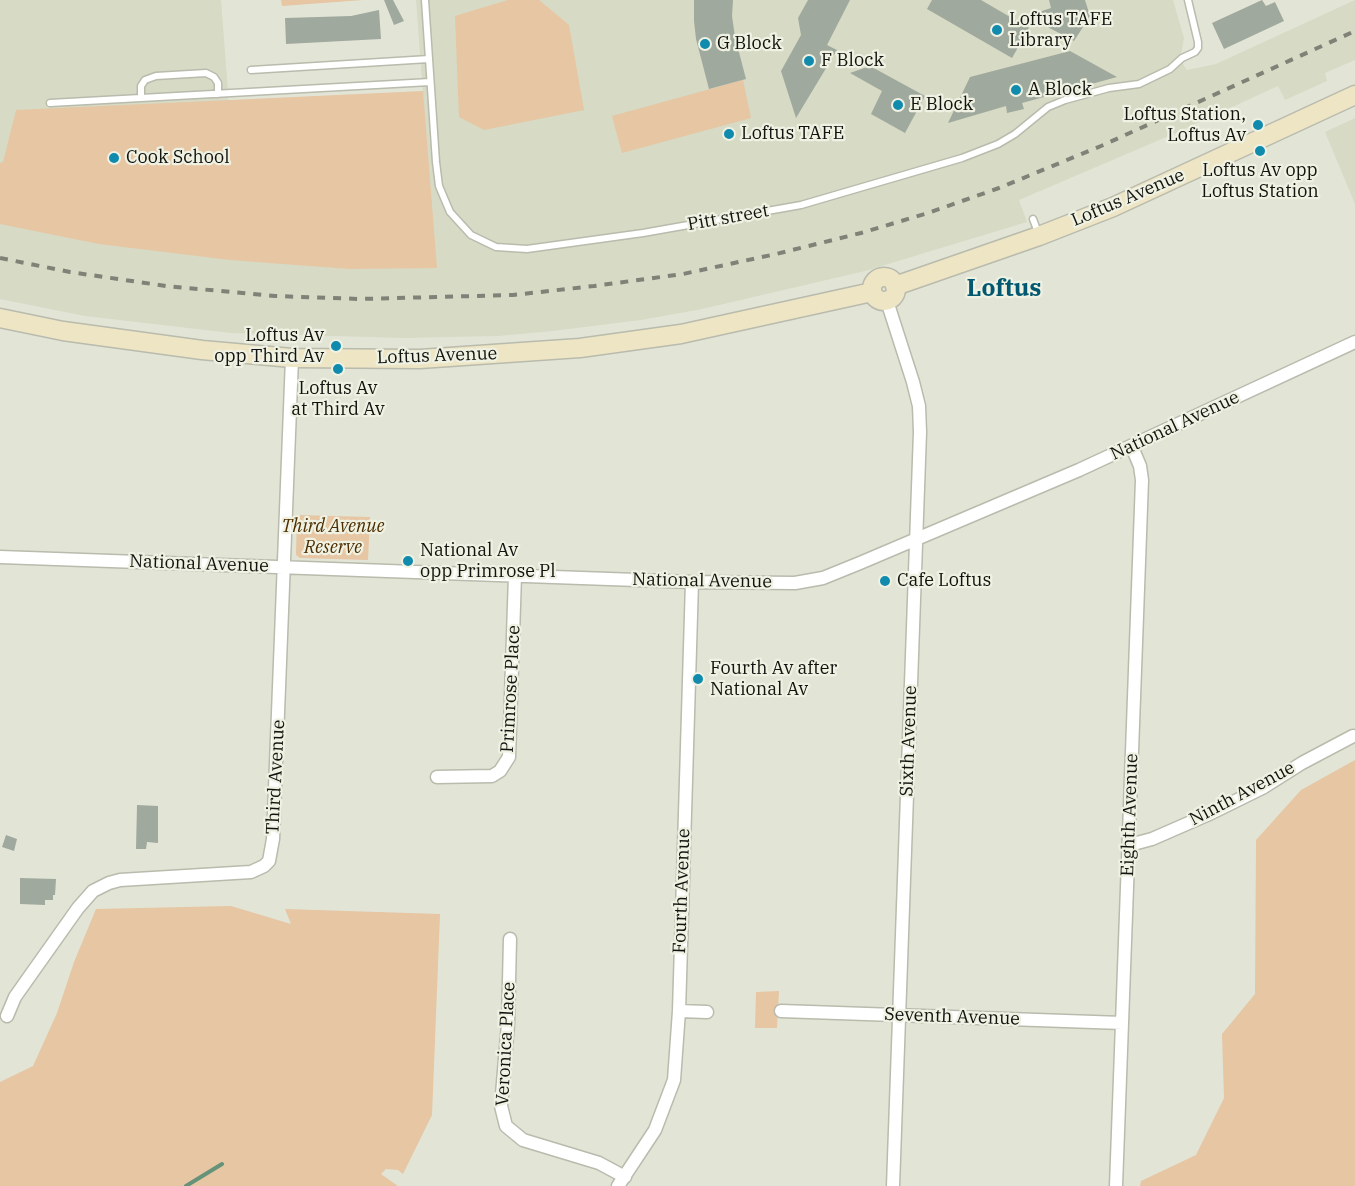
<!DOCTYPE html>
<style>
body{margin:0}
canvas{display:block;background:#e2e4d6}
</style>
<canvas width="1355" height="1186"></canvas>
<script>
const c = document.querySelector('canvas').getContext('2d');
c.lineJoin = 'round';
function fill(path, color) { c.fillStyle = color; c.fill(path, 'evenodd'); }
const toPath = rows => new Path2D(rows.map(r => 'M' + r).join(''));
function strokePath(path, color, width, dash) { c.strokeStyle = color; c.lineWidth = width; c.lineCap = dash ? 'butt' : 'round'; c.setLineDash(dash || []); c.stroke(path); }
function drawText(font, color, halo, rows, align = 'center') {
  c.font = font + ' "IBM Plex Serif",serif'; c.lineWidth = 4.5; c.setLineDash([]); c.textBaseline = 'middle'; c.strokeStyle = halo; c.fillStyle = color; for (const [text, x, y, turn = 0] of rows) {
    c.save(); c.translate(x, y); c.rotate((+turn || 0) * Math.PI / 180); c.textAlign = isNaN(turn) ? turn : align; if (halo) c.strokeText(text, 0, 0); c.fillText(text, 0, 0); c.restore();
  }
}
const built = toPath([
 [0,0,221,0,228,91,230,259,349,269,436,267,416,0,1173,0,1184,38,1180,60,1187,70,1216,64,1355,0,1355,60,1325,73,1327,81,1285,100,1278,86,1171,135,1019,200,1027,222,865,271,702,309,641,320,553,331,498,336,404,338,231,333,85,316,0,299],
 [1355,118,1355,204,1325,132]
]);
const green = toPath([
 [281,0,363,0,282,6],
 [508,0,539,0,569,25,584,110,484,130,459,117,455,16],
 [743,80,751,118,622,153,612,116],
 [423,91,437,268,349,269,230,260,99,244,0,224,0,163,3,162,16,110],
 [297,515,370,517,368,560,300,558,296,555],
 [1355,760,1355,1186,1140,1186,1141,1181,1196,1155,1224,1098,1222,1034,1255,994,1256,840,1301,790],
 [231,906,291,924,285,909,440,914,432,1115,403,1174,398,1170,386,1169,381,1174,398,1186,0,1186,0,1082,33,1066,57,1013,74,962,96,909],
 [779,991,777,1028,755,1028,756,992]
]);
const stream = toPath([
 [186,1186,222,1164]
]);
const building = toPath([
 [384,0,393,0,404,21,394,25],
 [694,0,733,0,732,16,735,37,746,79,709,89,696,39,694,21],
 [808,0,850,0,827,45,837,50,796,118,781,71,801,35,798,18],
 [932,0,981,0,1029,28,1012,58,927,9],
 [1049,0,1085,0,1090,16,1074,41,1042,24,1039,12,1051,8],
 [1262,0,1266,6,1275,2,1284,21,1224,49,1212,23],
 [379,10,381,39,286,44,285,18,351,16],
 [1070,51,1117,77,1022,103,1024,109,1007,113,1006,106,948,123,970,77],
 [870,66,925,96,905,133,871,114,882,91,850,73],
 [137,805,158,806,158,843,147,842,146,849,136,849],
 [6,835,17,839,14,851,2,847],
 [20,878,56,879,55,895,53,895,53,900,45,900,45,905,20,904]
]);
const lane = toPath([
 [425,0,436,162,439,186,450,212,471,235,496,247,527,249,643,233,801,205,962,158,998,144,1015,134,1048,107,1065,100,1109,88,1139,84,1170,69,1182,58,1195,52,1198,48,1198,42,1188,0],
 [251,70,429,59],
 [141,98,141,86,145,80,156,76,206,73,214,77,218,83,218,94],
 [50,103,430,82],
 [1033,219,1039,235]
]);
const street = toPath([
 [887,301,913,382,919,406,920,432,893,1186],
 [0,557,692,582,795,583,823,578,860,563,1079,470,1355,342],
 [437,777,492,776,500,771,509,757,515,575],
 [1129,842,1137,843,1152,839,1207,815,1264,787,1302,763,1353,736],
 [510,939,508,1024,501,1106,506,1126,523,1140,599,1163,625,1177],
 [679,1011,707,1012],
 [781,1011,1122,1023],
 [7,1016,15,997,27,980,78,908,93,891,109,883,120,880,251,872,264,866,269,861,273,839,292,358],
 [618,1186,655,1130,674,1080,679,1011,692,582],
 [1116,1186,1142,480,1140,466,1132,447]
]);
const secondary = toPath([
 '872 289a12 12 0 1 1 24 0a12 12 0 1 1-24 0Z',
 [895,286,1039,236,1113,207,1355,95],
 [0,318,63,331,202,350,292,358,420,359,580,348,681,334,872,292]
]);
const rail = toPath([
 [0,258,70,272,166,286,275,296,360,299,513,295,594,286,683,274,776,254,861,233,928,213,999,188,1101,146,1355,31]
]);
const markers = [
 [997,30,6,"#118bad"],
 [705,44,6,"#118bad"],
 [809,61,6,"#118bad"],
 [1016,90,6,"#118bad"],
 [898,105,6,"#118bad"],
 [1258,125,6,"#118bad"],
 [729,134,6,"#118bad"],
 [1260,151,6,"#118bad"],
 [114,158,6,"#118bad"],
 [336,346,6,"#118bad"],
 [338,369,6,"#118bad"],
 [408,561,6,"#118bad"],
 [885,581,6,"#118bad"],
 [698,679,6,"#118bad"]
];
const poiNames = [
 ["Loftus TAFE",1009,20],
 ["Library",1009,41],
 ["G Block",717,44],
 ["F Block",821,61],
 ["A Block",1028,90],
 ["E Block",910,105],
 ["Loftus Station,",1246,115,"right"],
 ["Loftus Av",1246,136,"right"],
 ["Loftus TAFE",741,134],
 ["Cook School",126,158],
 ["Loftus Av opp",1260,171,"center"],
 ["Loftus Station",1260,192,"center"],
 ["Loftus Av",324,336,"right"],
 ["opp Third Av",324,357,"right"],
 ["Loftus Av",338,389,"center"],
 ["at Third Av",338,410,"center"],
 ["National Av",420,551],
 ["opp Primrose Pl",420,572],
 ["Cafe Loftus",897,581],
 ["Fourth Av after",710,669],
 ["National Av",710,690]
];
const streetNames = [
 ["Loftus Avenue",1128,198,-23],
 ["Pitt street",728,218,-10],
 ["Loftus Avenue",437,356,-2],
 ["National Avenue",1175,426,-25],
 ["National Avenue",199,564,2],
 ["National Avenue",702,581,1],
 ["Primrose Place",511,689,-87],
 ["Sixth Avenue",909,741,-88],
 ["Third Avenue",276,777,-87],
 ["Ninth Avenue",1242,794,-28],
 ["Eighth Avenue",1130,815,-88],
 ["Fourth Avenue",682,891,-88],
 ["Seventh Avenue",952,1017,2],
 ["Veronica Place",506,1044,-87]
];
const parkNames = [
 ["Third Avenue",333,527],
 ["Reserve",333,548]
];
const districtNames = [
 ["Loftus",1004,289]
];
fill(built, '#d7dac4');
fill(green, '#e6c6a3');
strokePath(stream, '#659278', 4);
fill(building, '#a0a99d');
strokePath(lane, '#b9bbad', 9);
strokePath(street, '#b9bbad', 15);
strokePath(secondary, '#b9bbad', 21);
strokePath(lane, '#fff', 6);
strokePath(street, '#fff', 12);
strokePath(secondary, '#eee5c5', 18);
strokePath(rail, '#808177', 4, [8, 8]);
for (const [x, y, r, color] of markers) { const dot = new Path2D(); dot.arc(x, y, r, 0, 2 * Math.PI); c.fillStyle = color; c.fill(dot); strokePath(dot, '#eff2e3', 2); }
drawText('18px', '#12130e', '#eff2e3', poiNames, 'left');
drawText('18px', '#12130e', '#eff2e3', streetNames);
drawText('italic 18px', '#4e2e00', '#eff2e3', parkNames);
drawText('bold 24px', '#025870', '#eff2e3', districtNames);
</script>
